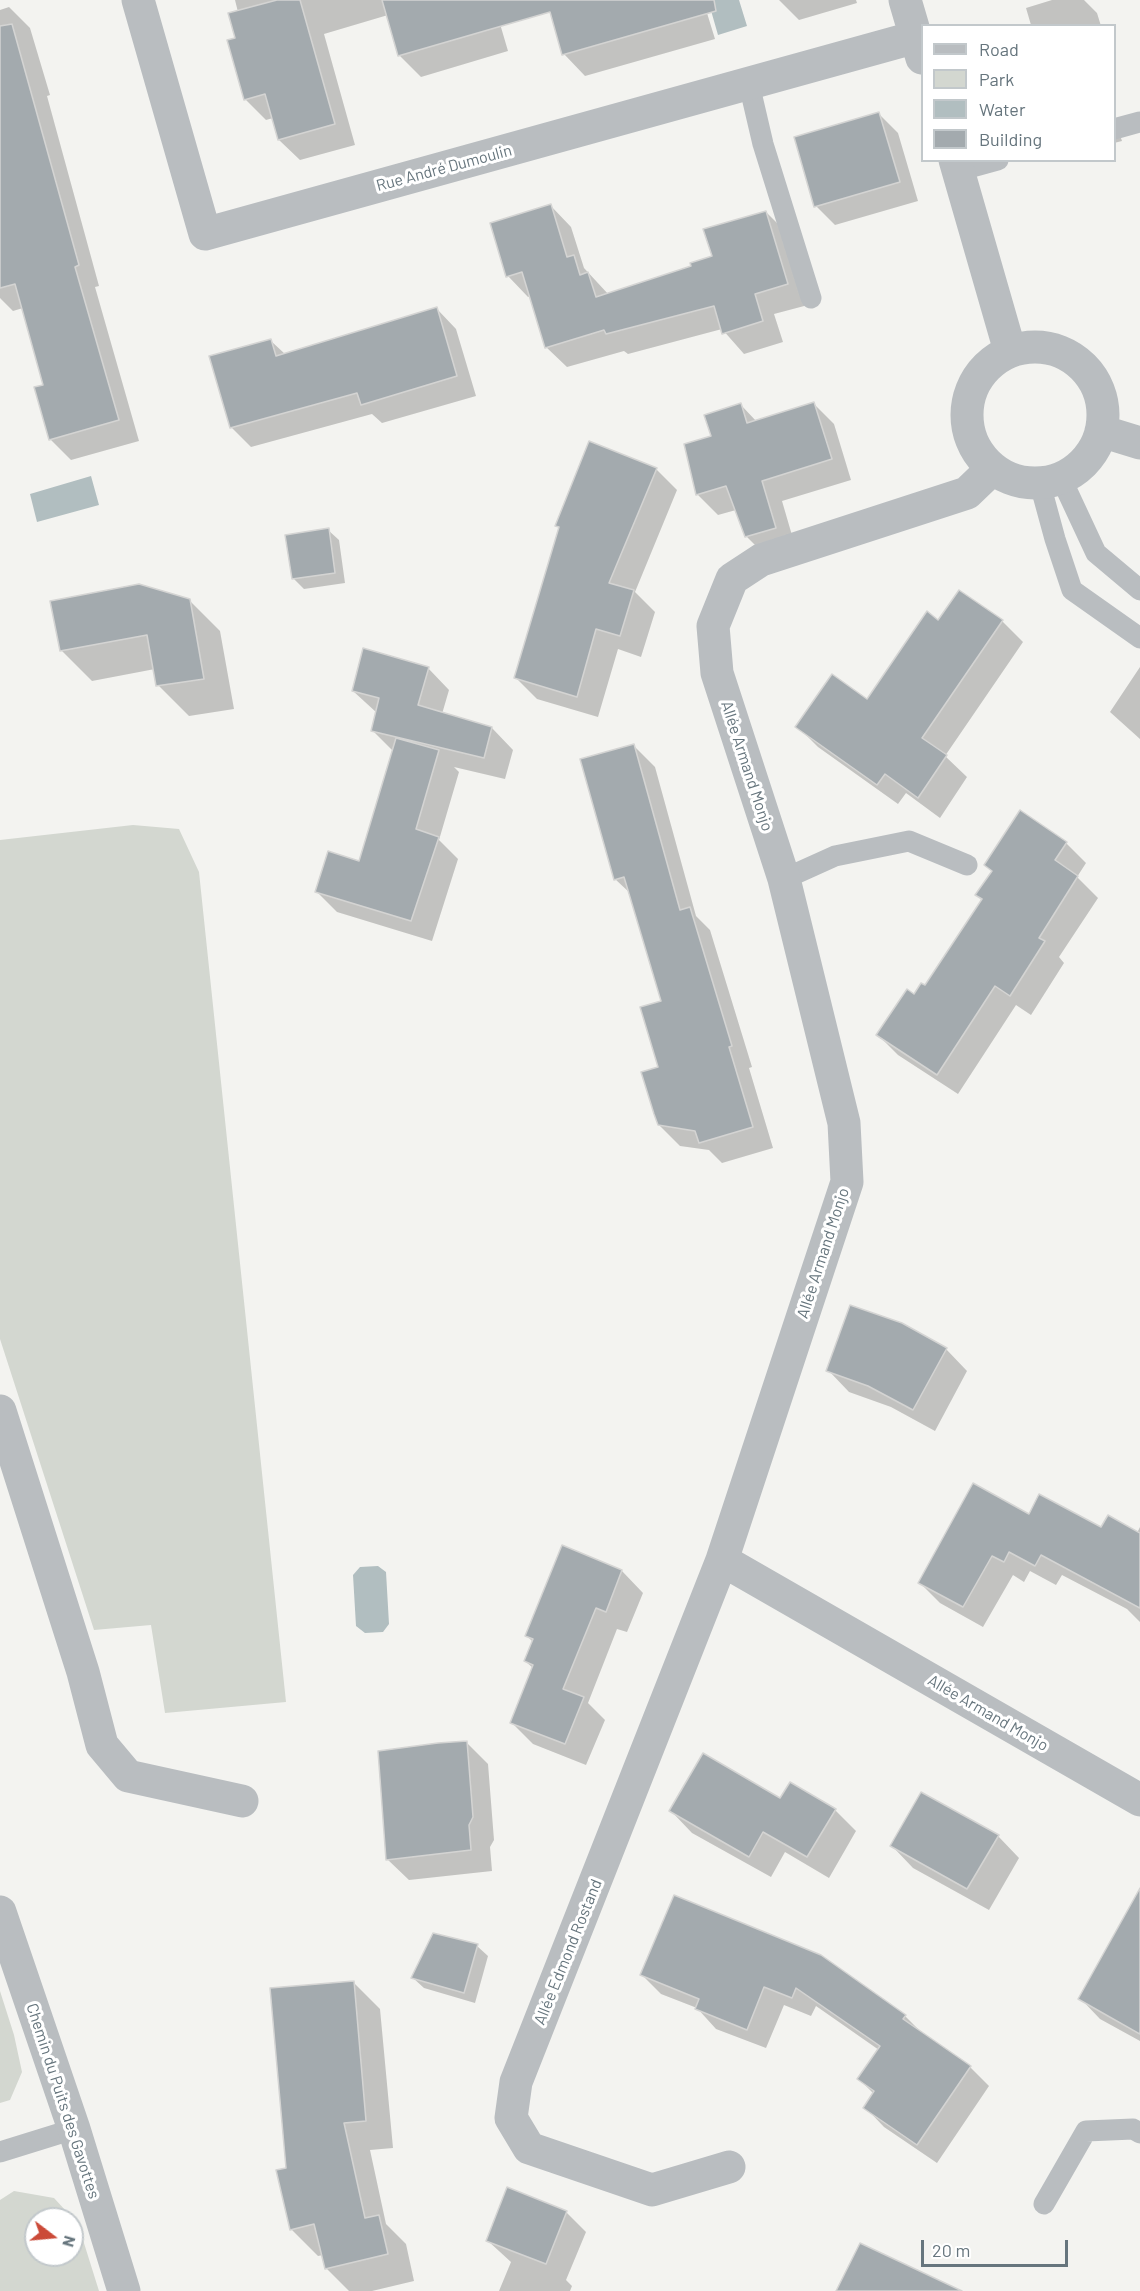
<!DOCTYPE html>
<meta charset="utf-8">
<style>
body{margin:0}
#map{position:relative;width:1140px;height:2291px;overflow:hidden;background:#f3f3f0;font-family:Barlow,sans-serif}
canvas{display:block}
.legend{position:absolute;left:921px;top:24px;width:195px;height:138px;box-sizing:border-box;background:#fff;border:2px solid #c2c8cb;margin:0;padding:8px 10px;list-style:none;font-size:18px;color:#66757d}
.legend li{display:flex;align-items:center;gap:12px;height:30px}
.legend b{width:30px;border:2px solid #c2c8cb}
.north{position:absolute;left:24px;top:2207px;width:60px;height:60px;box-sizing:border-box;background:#fff;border:2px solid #c2c8cb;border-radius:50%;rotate:106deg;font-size:16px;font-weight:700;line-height:24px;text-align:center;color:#66757d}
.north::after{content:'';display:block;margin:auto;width:21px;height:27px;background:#cb4a38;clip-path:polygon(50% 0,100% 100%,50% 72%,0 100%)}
.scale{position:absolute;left:921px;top:2240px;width:147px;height:27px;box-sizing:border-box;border:3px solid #66757d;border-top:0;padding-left:8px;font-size:18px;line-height:21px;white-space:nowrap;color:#66757d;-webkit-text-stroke:4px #fff;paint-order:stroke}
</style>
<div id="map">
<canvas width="1140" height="2291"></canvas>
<ul class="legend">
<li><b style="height:8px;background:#b9bdc0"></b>Road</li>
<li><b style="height:16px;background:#d3d7d0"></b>Park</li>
<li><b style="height:16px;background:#b1bec0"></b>Water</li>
<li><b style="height:16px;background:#a3aaae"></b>Building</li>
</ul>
<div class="north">N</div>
<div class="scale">20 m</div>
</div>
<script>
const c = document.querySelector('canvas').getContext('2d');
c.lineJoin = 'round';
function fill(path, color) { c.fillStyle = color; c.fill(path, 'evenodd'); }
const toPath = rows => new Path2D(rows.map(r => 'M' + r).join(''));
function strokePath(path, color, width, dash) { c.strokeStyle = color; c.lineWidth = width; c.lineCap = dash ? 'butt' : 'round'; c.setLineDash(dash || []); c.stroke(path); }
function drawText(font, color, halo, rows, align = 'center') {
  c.font = font + ' Barlow,sans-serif'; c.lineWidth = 6; c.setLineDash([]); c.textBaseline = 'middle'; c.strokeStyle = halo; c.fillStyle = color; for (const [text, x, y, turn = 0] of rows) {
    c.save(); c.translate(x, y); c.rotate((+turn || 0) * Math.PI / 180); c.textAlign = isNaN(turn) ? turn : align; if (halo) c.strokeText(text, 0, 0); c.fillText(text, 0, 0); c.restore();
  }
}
const green = toPath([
 [133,825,179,829,199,872,286,1702,165,1713,151,1625,94,1630,0,1339,0,840],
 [0,1991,14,2035,22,2072,10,2100,0,2103],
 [14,2191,54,2198,78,2224,99,2291,0,2291,0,2200],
 [36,2219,72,2219,72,2255,36,2255]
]);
const water = toPath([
 [708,0,739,0,747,26,718,35],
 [91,476,99,505,37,522,30,494],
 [378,1566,386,1572,389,1624,383,1632,365,1633,356,1626,353,1575,360,1567]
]);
const shadow = toPath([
 [235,0,493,0,508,51,421,77,400,56,388,15,324,34,355,145,300,160,279,140,273,118,266,120,245,99,237,39,238,12],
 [570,0,703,0,715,39,585,76,564,54],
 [779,0,856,0,857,3,799,20],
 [1052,0,1084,0,1097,13,1101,26,1028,26,1031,25,1026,8],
 [9,7,30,28,50,95,47,96,99,286,95,287,139,441,71,460,50,439,44,386,23,308,13,311,0,298,0,10],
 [879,114,898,133,918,201,835,225,816,206],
 [1114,117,1122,141,1114,143],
 [551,206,571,227,584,268,609,295,693,267,714,257,766,212,787,233,808,305,774,314,783,342,744,354,722,329,628,354,624,351,567,367,546,347,531,296,528,297,508,276],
 [437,309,456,329,476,396,382,423,372,414,251,447,232,428,271,341,285,354],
 [814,404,834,424,851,480,782,501,796,549,767,557,746,536,736,510,718,515,697,494,713,437,741,405,757,422],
 [656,469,677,490,635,592,655,612,641,657,618,649,598,717,537,699,516,678,560,528,557,525],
 [328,530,339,540,345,583,304,589,293,578],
 [189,600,220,631,234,709,189,716,158,685,155,669,92,681,61,650],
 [1002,621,1023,642,945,756,967,777,940,818,906,793,898,804,818,747,797,726,868,701,939,622],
 [1140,667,1140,739,1110,712],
 [428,668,449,690,442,714,492,728,513,750,505,779,454,767,459,772,439,840,458,859,432,941,337,912,316,891,360,863,394,752,373,731,377,713,353,691],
 [634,746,655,767,696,916,710,930,752,1067,749,1068,773,1148,722,1163,709,1150,680,1146,659,1125,663,1002,631,894,615,879],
 [1066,843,1086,863,1077,877,1098,898,1059,957,1064,963,1031,1015,1016,1005,958,1094,898,1055,878,1035,925,987,982,901,977,895],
 [946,1349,967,1371,935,1431,891,1407,849,1392,828,1370],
 [1029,1516,1101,1529,1137,1533,1140,1527,1140,1622,1127,1609,1062,1575,1056,1585,1030,1571,1024,1582,1013,1575,983,1627,940,1603,920,1583],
 [563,1547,622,1571,643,1593,627,1632,617,1629,588,1703,605,1720,586,1765,533,1744,512,1723,533,1668,525,1661,533,1642,527,1636],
 [467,1743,488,1764,494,1840,490,1847,492,1871,409,1880,387,1859],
 [781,1800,835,1810,856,1831,829,1878,785,1852,771,1877,692,1833,671,1811],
 [998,1836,1019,1858,989,1910,913,1868,892,1846],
 [1140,1921,1140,2041,1100,2019,1080,1998],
 [477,1946,488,1956,475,2003,424,1988,413,1978],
 [820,1956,905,2016,925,2036,970,2067,989,2086,937,2163,884,2127,865,2107,874,2094,859,2079,879,2050,816,2006,811,2016,784,2005,766,2048,716,2029,697,2008,661,1994,642,1975],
 [353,1982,380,2009,393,2148,370,2150,386,2224,406,2244,414,2281,372,2291,349,2291,326,2268,323,2255,318,2256,291,2229,287,2169],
 [566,2212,586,2232,566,2280,572,2286,570,2291,499,2291,511,2262,488,2241]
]);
const building = toPath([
 [277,0,300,0,335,124,278,140,265,94,244,100,227,40,235,38,228,13,277,0],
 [382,0,714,0,716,11,562,55,550,12,398,56,382,0],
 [12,24,79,265,75,267,119,420,49,440,34,387,43,385,15,284,0,288,0,26,12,24],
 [879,112,900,182,814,207,794,137,879,112],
 [551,204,567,257,574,255,580,275,588,272,596,297,691,266,690,263,712,256,703,229,766,211,788,284,755,294,763,321,722,334,714,306,606,334,604,330,545,348,522,272,506,277,490,223,551,204],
 [437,307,457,376,361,405,357,393,230,428,209,356,271,339,276,356,437,307],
 [814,402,832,459,762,481,776,528,745,537,726,486,696,495,684,444,711,436,704,415,741,403,747,423,814,402],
 [589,441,657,468,609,583,634,590,620,636,596,629,577,697,514,678,559,527,555,526,589,441],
 [329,528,335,573,292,579,285,535,329,528],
 [139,584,190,599,204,679,156,686,147,635,60,651,50,601,139,584],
 [959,590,1003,620,922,738,947,755,918,798,885,774,877,785,795,727,832,674,867,699,927,611,938,620,959,590],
 [363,648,429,667,418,705,492,727,484,758,371,731,379,698,352,691,363,648],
 [396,738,439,750,416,829,439,837,411,921,315,892,328,851,359,861,396,738],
 [634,744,680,910,690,907,732,1046,729,1047,753,1127,699,1143,695,1131,658,1125,654,1114,641,1072,658,1067,640,1007,661,1001,624,877,614,880,580,759,634,744],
 [1020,810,1067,842,1055,860,1078,876,1039,938,1045,941,1010,996,995,986,937,1075,876,1035,907,989,914,994,921,983,925,985,982,899,975,895,992,871,984,865,1020,810],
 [850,1305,902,1323,947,1348,913,1410,868,1386,826,1371,850,1305],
 [973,1483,1029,1514,1039,1494,1101,1527,1108,1515,1140,1533,1140,1608,1041,1555,1035,1566,1009,1552,1004,1562,992,1556,963,1607,918,1583,973,1483],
 [562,1545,622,1570,606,1612,596,1608,563,1689,584,1697,565,1744,510,1723,533,1665,524,1661,533,1639,525,1636,562,1545],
 [467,1741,473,1817,469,1825,471,1850,386,1860,378,1751,438,1743,467,1741],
 [703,1753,780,1798,790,1782,836,1809,807,1857,763,1832,749,1857,669,1811,703,1753],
 [921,1792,999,1835,967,1889,890,1846,921,1792],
 [1140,1888,1140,2034,1078,1999,1140,1888],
 [674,1895,821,1955,906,2015,903,2019,971,2066,917,2145,863,2108,874,2091,857,2079,880,2046,796,1988,792,1998,764,1987,747,2030,695,2009,699,1999,640,1975,674,1895],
 [433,1933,478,1944,464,1993,411,1978,433,1933],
 [354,1981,366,2121,344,2123,365,2218,379,2215,388,2254,325,2269,314,2224,290,2230,276,2170,286,2168,270,1988,354,1981],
 [507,2187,567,2211,546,2264,486,2241,507,2187],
 [860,2243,962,2291,836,2291,860,2243]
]);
const lane = toPath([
 [749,84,763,144,811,298],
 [1114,129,1140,122],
 [958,171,998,160],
 [1061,478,1096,553,1140,590],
 [1040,484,1055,539,1072,590,1140,638],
 [784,879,835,856,909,841,967,865],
 [0,2152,74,2129],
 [1044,2204,1086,2131,1133,2129,1140,2133]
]);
const street = toPath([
 [138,0,205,234,916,37],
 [905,0,922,58],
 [955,160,1010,351],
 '967 415a68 68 0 1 1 136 0a68 68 0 1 1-136 0Z',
 [1101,431,1140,443],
 [992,469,967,493,761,560,732,579,713,626,717,673,784,879,844,1123,847,1182,722,1560,1140,1800],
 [0,1411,83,1672,102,1745,128,1776,242,1801],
 [722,1560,516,2082,511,2118,529,2148,652,2190,729,2167],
 [0,1912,74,2129,124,2291]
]);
const streetNames = [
 ["Rue André Dumoulin",444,168,-15],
 ["Allée Armand Monjo",747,766,72],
 ["Allée Armand Monjo",823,1253,-72],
 ["Allée Armand Monjo",988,1713,30],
 ["Allée Edmond Rostand",568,1952,-68],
 ["Chemin du Puits des Gavottes",63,2101,72]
];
fill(green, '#d3d7d0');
fill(water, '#b1bec0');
fill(shadow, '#0003');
fill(building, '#a3aaae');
strokePath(building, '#d4d4d3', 1.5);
strokePath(lane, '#b9bdc0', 21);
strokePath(street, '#b9bdc0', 33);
drawText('16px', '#66757d', '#fff', streetNames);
</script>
